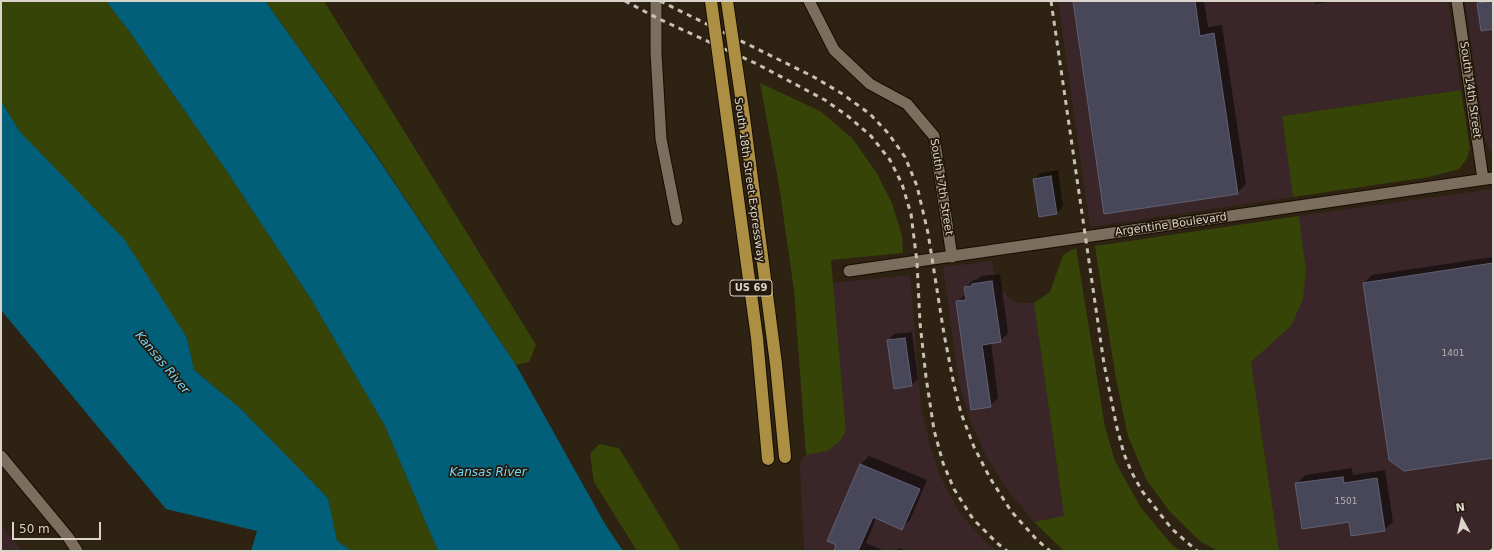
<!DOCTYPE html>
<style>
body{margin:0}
#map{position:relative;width:1494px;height:552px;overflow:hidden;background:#2e2313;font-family:"DejaVu Sans",sans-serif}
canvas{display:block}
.frame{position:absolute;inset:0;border:2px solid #dbd4ca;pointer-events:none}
.north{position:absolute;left:1442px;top:500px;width:40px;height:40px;-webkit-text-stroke:3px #24190a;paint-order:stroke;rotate:352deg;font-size:11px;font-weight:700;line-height:16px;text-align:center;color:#dbd4ca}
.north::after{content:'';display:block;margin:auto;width:14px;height:18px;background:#dbd4ca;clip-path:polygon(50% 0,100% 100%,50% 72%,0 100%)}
.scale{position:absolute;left:12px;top:522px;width:89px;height:18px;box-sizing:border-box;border:2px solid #dbd4ca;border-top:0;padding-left:5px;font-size:12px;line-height:14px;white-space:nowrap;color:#dbd4ca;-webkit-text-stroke:3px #24190a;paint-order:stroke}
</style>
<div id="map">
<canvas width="1494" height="552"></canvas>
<div class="frame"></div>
<div class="north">N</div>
<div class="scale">50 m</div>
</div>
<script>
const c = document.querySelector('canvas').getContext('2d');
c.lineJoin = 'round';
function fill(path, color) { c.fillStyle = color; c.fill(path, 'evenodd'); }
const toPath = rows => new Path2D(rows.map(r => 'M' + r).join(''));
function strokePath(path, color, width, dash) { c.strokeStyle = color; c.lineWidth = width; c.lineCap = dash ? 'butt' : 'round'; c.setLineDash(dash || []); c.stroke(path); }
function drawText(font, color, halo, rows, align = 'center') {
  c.font = font + ' "DejaVu Sans",sans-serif'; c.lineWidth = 3.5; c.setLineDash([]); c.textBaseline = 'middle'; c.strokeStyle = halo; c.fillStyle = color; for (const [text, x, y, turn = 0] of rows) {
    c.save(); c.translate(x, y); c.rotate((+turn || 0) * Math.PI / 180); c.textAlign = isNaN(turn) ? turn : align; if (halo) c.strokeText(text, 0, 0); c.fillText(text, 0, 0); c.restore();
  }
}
const industrial = toPath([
 [1058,1,1448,1,1461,90,1282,116,1293,197,1090,227],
 [1465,1,1493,1,1493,153,1489,149,1485,138],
 [1493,189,1493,551,1279,551,1251,362,1291,326,1306,270,1299,216],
 [992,261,996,282,1008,297,1018,303,1034,303,1064,517,1034,522,1009,492,986,456,970,420,959,383,943,267],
 [910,275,921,408,931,449,941,478,961,515,987,543,997,551,804,551,800,462,806,455,827,451,846,431,833,283],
 [1,524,22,551,1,551]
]);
const green = toPath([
 [1,1,106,1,129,31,224,167,311,299,385,426,438,551,352,551,337,541,328,498,240,408,194,370,187,338,20,132,1,101],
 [265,1,324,1,536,345,529,362,516,365,376,154],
 [760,83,820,111,852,138,876,172,892,203,902,236,903,253,831,260,846,431,839,442,827,451,806,455,794,290,779,185],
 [1461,90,1470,149,1466,160,1459,169,1429,177,1293,197,1282,116],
 [1299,216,1306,270,1303,299,1291,326,1251,362,1279,551,1218,551,1200,541,1170,512,1146,479,1128,436,1116,379,1095,246],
 [1076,248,1105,427,1115,461,1141,508,1172,545,1181,551,1064,551,1034,522,1064,516,1034,303,1050,292,1063,255],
 [599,444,619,448,681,551,637,551,594,482,590,454]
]);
const water = toPath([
 [106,1,265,1,375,154,516,365,605,524,623,551,438,551,385,426,311,299,224,167,129,31],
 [1,101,20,132,124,239,187,338,194,370,240,408,328,498,337,541,352,551,251,551,257,531,166,509,1,310]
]);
const shadow = toPath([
 [1074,1,1204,1,1208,27,1222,25,1246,184,1237,193],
 [1315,1,1336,1,1315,4],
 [1480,1,1493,1,1493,28,1478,3],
 [1058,170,1063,206,1057,213,1034,179,1041,173],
 [1493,257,1493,457,1364,283,1372,275],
 [1000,274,1008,333,1000,341,991,343,998,398,990,406,957,302,966,294,966,288,973,280,978,279,981,276],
 [912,332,918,379,912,385,895,388,888,341,894,334],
 [869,456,927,480,910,520,902,528,876,518,866,543,885,551,835,551,838,544,829,540,861,464],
 [1352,468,1353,475,1385,470,1393,522,1384,530,1350,521,1297,484,1305,475],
 [899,548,907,551,895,551]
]);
const building = toPath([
 [1073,1,1195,1,1200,36,1214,33,1238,194,1104,214,1073,1],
 [1493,1,1493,29,1481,31,1477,3,1493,1],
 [1051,176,1057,214,1039,217,1033,179,1051,176],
 [1493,263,1493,458,1404,471,1389,460,1363,283,1493,263],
 [992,281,1001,342,982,345,991,407,971,410,956,301,966,300,964,287,972,286,972,284,992,281],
 [905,338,912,386,894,389,887,340,905,338],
 [860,464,920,489,902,530,873,517,858,551,834,551,836,545,827,541,860,464],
 [1343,477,1344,483,1377,478,1385,531,1351,536,1349,522,1302,529,1295,483,1343,477]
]);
const minor = toPath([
 [656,1,656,53,661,139,677,220],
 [809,1,834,50,870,84,907,104,934,136,952,257],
 [1457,1,1483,179],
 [849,271,1493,178],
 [1,456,68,537,77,551]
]);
const motorway = toPath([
 [744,117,776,364,785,457],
 [727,118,757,338,768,459]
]);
const rail = toPath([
 [625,1,657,18,757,64,825,100,849,117,871,136,890,160,902,184,911,214,917,262,920,323,926,377,934,430,943,463,954,489,973,519,997,543,1007,551],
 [660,1,812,76,841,93,870,114,888,133,905,157,917,186,928,233,944,334,954,385,961,413,974,447,990,478,1011,511,1037,540,1050,551],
 [1051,1,1104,364,1117,428,1124,454,1132,473,1142,491,1172,529,1197,551],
 [1491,551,1493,549]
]);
const motorwayBridge = toPath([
 [711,1,727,118],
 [727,1,744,117]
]);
const numberNames = [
 ["1401",1453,354],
 ["1501",1346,502]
];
const shields = [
 [751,288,42]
];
const shieldNames = [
 ["US 69",751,288]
];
const streetNames = [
 ["South 14th Street",1470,90,82],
 ["South 18th Street Expressway",749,180,82],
 ["South 17th Street",941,187,81],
 ["Argentine Boulevard",1171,225,-8]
];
const waterNames = [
 ["Kansas River",162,363,50],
 ["Kansas River",488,473]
];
fill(industrial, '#3a2628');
fill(green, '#374408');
fill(water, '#025f79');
fill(shadow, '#0007');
fill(building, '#474759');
strokePath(building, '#606074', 1);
strokePath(minor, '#160c01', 13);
strokePath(motorway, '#160c01', 14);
strokePath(minor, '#7b6e5d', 11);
strokePath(motorway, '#ac8f43', 12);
strokePath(rail, '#c9c1b7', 3, [5, 5]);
strokePath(motorwayBridge, '#160c01', 14, []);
strokePath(motorwayBridge, '#ac8f43', 12);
drawText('9px', '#b6b1ae', null, numberNames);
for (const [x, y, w] of shields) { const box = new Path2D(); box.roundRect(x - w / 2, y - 8, w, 16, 3); c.fillStyle = '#24190a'; c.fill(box); strokePath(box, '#dbd4ca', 1); }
drawText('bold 10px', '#dbd4ca', null, shieldNames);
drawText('11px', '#dbd4ca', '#24190a', streetNames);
drawText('italic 12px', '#72d7fe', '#24190a', waterNames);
</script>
